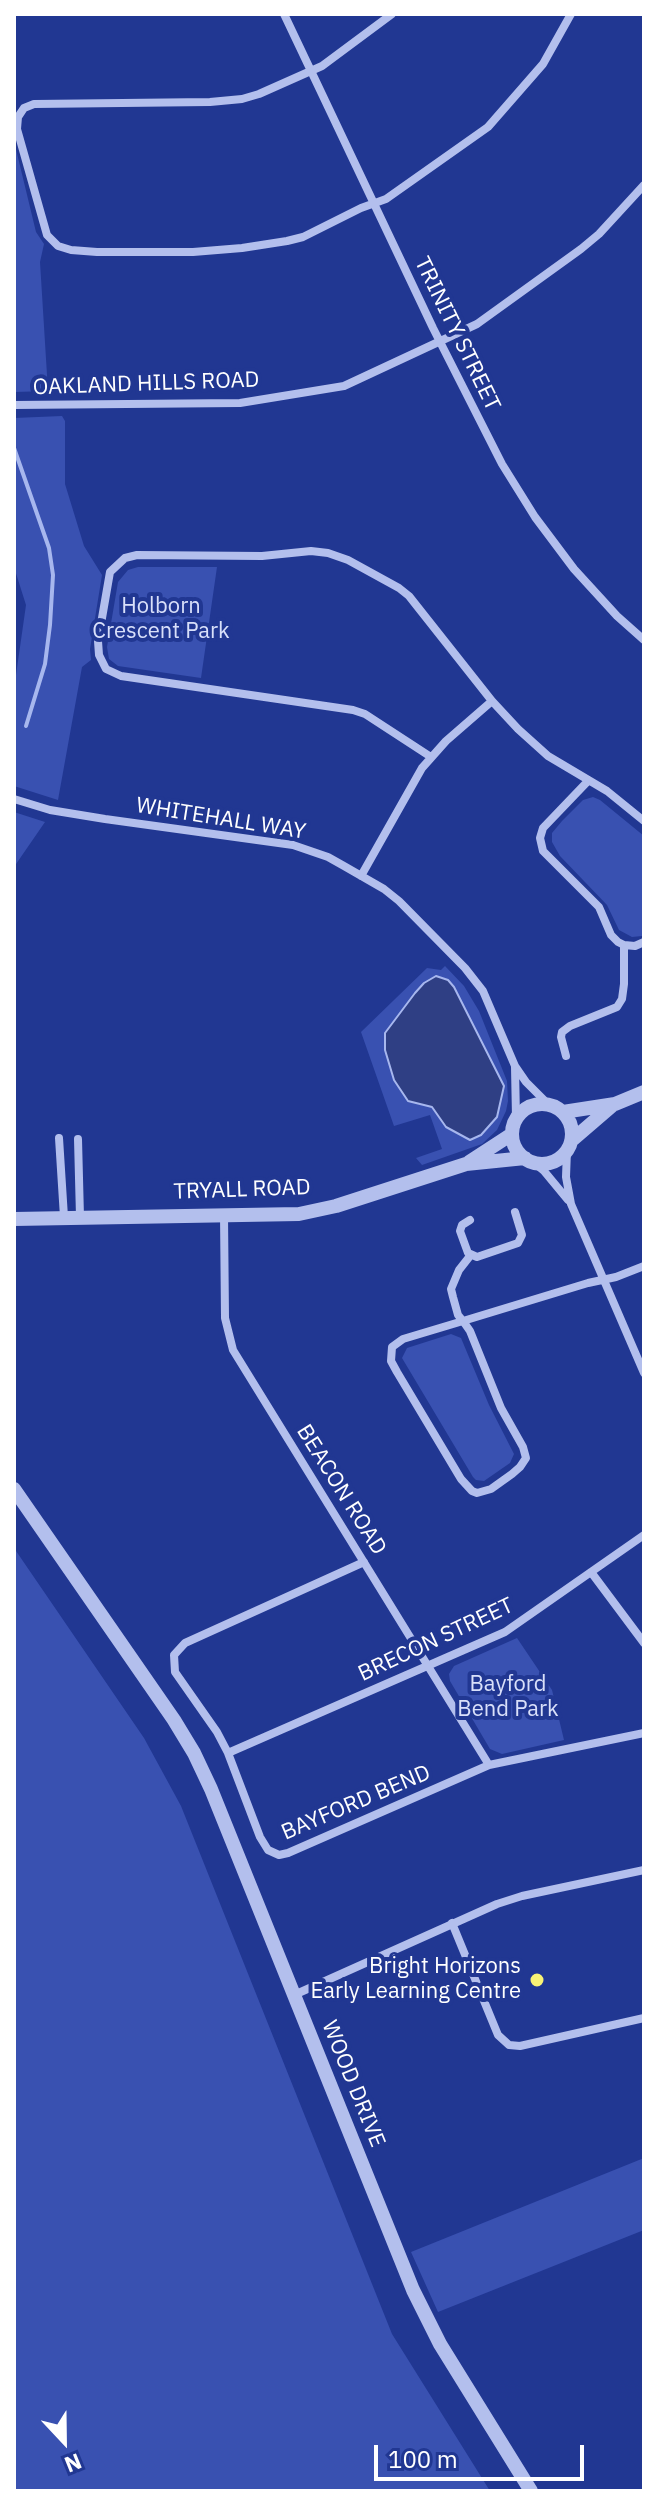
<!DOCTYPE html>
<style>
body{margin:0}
#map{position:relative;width:658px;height:2505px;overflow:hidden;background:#213792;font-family:"IBM Plex Sans",sans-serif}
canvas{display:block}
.frame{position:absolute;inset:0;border:16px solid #fff;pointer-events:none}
.north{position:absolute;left:24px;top:2401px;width:80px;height:80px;-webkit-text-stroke:6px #213792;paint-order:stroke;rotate:158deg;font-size:22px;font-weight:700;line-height:32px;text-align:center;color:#fff}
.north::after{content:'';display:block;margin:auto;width:28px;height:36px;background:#fff;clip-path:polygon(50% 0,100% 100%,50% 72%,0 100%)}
.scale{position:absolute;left:374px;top:2445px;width:210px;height:36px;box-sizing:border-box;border:4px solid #fff;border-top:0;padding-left:10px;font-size:24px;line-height:28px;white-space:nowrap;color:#fff;-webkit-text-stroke:6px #213792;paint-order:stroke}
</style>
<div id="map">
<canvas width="658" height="2505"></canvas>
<div class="frame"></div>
<div class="north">N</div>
<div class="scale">100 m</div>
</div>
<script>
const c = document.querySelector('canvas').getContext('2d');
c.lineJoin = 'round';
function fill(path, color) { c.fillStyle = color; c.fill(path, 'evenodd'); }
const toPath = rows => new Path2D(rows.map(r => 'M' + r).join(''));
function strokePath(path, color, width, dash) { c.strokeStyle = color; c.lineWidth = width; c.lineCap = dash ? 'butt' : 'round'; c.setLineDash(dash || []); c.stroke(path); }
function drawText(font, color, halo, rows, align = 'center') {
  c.font = font + ' "IBM Plex Sans",sans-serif'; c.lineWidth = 8; c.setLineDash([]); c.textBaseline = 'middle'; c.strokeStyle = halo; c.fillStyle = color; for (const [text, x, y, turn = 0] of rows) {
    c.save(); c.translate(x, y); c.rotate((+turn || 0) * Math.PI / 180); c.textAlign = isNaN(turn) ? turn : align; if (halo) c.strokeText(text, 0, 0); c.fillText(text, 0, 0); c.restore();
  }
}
const green = toPath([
 [14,141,36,232,44,244,40,262,48,391,14,392],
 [62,416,65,421,65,484,84,546,102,575,90,649,91,660,82,667,58,800,14,786,14,689,26,605,14,567,14,418],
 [138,567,217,567,201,678,118,666,109,659,107,647,118,582,128,570],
 [593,797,600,800,644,836,644,935,642,936,632,937,619,930,607,905,560,856,552,842,552,833,562,821,583,800],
 [14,812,45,822,14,867],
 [445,966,464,986,479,1011,507,1081,508,1101,506,1111,497,1130,482,1144,422,1165,416,1158,442,1149,430,1115,394,1126,361,1032,427,968,441,970],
 [451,1334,461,1338,489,1405,514,1454,510,1463,484,1481,476,1480,473,1477,402,1358,407,1348],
 [14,1548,144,1738,181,1806,392,2334,490,2491,14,2491],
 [517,1638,552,1690,564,1740,502,1754,490,1749,450,1681,449,1674,454,1666],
 [644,2158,644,2230,438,2312,411,2252]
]);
const water = toPath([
 [436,976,448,980,454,987,504,1086,497,1117,481,1135,470,1140,446,1127,432,1107,408,1101,394,1080,385,1050,385,1033,415,993,424,983,436,976]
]);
const stream = toPath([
 [14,448,49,548,53,575,50,625,45,664,26,726]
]);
const minor = toPath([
 [284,14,433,328,502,464,535,517,574,569,617,616,644,640],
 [392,14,322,66,259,94,242,99,210,102,34,104,24,108,18,117,17,129,47,235,58,246,71,250,97,252,193,252,242,248,287,241,303,237,361,208,386,199,488,127,543,64,571,14],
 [14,405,240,403,344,386,477,324,581,249,599,234,644,185],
 [431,757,365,714,353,710,121,676,106,669,99,655,98,641,110,572,125,558,137,555,262,556,311,551,328,553,348,560,399,588,409,596,492,701,518,729,548,756,607,791,644,821],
 [588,781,543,828,540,838,543,851,599,907,611,935,618,942,624,945,635,946,644,942],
 [14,799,50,810,105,819,293,845,328,857,344,866,384,889,399,901,465,968,483,991,515,1066,526,1082,549,1105],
 [361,876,422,768,446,741,492,701],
 [566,1056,561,1037,562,1032,570,1026,617,1007,622,999,624,984,624,945],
 [515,1067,516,1118],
 [59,1138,64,1217],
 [78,1139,80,1217],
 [567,1150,566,1177,571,1204,644,1373],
 [533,1162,544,1171,568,1200],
 [224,1215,225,1318,233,1350,489,1765],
 [470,1220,462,1225,460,1231,468,1253,477,1257,518,1243,522,1235,515,1212],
 [470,1256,459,1270,451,1289,453,1297,458,1315,463,1321,470,1331,501,1408,523,1447,526,1458,520,1467,512,1474,491,1489,477,1493,472,1491,461,1479,397,1372,391,1361,392,1347,403,1339,463,1321,588,1283,616,1277,644,1266],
 [364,1562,185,1643,174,1655,175,1672,217,1732,228,1753,260,1837,268,1850,279,1855,288,1853,489,1765,644,1733],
 [591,1572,644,1643],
 [228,1753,505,1632,644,1535],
 [452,1923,498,2035,509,2045,520,2046,644,2018],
 [294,1995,497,1904,522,1896,644,1870]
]);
const tertiary = toPath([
 '512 1134a30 30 0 1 1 60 0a30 30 0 1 1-60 0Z',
 [563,1112,615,1104,644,1092],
 [571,1141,614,1104],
 [469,1162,512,1134],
 [14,1219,299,1214,336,1206,466,1164,525,1158],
 [14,1489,174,1720,194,1753,211,1789,413,2290,440,2344,531,2491]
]);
const markers = [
 [537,1980,8,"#f9f375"]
];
const streetNames = [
 ["TRINITY STREET",457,334,64],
 ["OAKLAND HILLS ROAD",146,384,-2],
 ["WHITEHALL WAY",221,819,9],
 ["TRYALL ROAD",242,1190,-2],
 ["BEACON ROAD",341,1490,58],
 ["BRECON STREET",436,1640,-25],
 ["BAYFORD BEND",356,1803,-23],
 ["WOOD DRIVE",353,2084,68]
];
const parkNames = [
 ["Holborn",161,607],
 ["Crescent Park",161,632],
 ["Bayford",508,1685],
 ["Bend Park",508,1710]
];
const poiNames = [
 ["Bright Horizons",521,1967],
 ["Early Learning Centre",521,1992]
];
fill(green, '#3951b1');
fill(water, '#2f3f84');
strokePath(water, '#a7b7ee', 2);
strokePath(stream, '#a7b7ee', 4);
strokePath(minor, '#b3bfed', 8);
strokePath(tertiary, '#b3bfed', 14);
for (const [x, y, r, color] of markers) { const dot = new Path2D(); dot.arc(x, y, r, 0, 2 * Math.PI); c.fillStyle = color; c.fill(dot); strokePath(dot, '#213792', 3); }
drawText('22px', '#fff', '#213792', streetNames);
drawText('22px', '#d9e0fa', '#213792', parkNames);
drawText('22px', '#fff', '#213792', poiNames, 'right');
</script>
